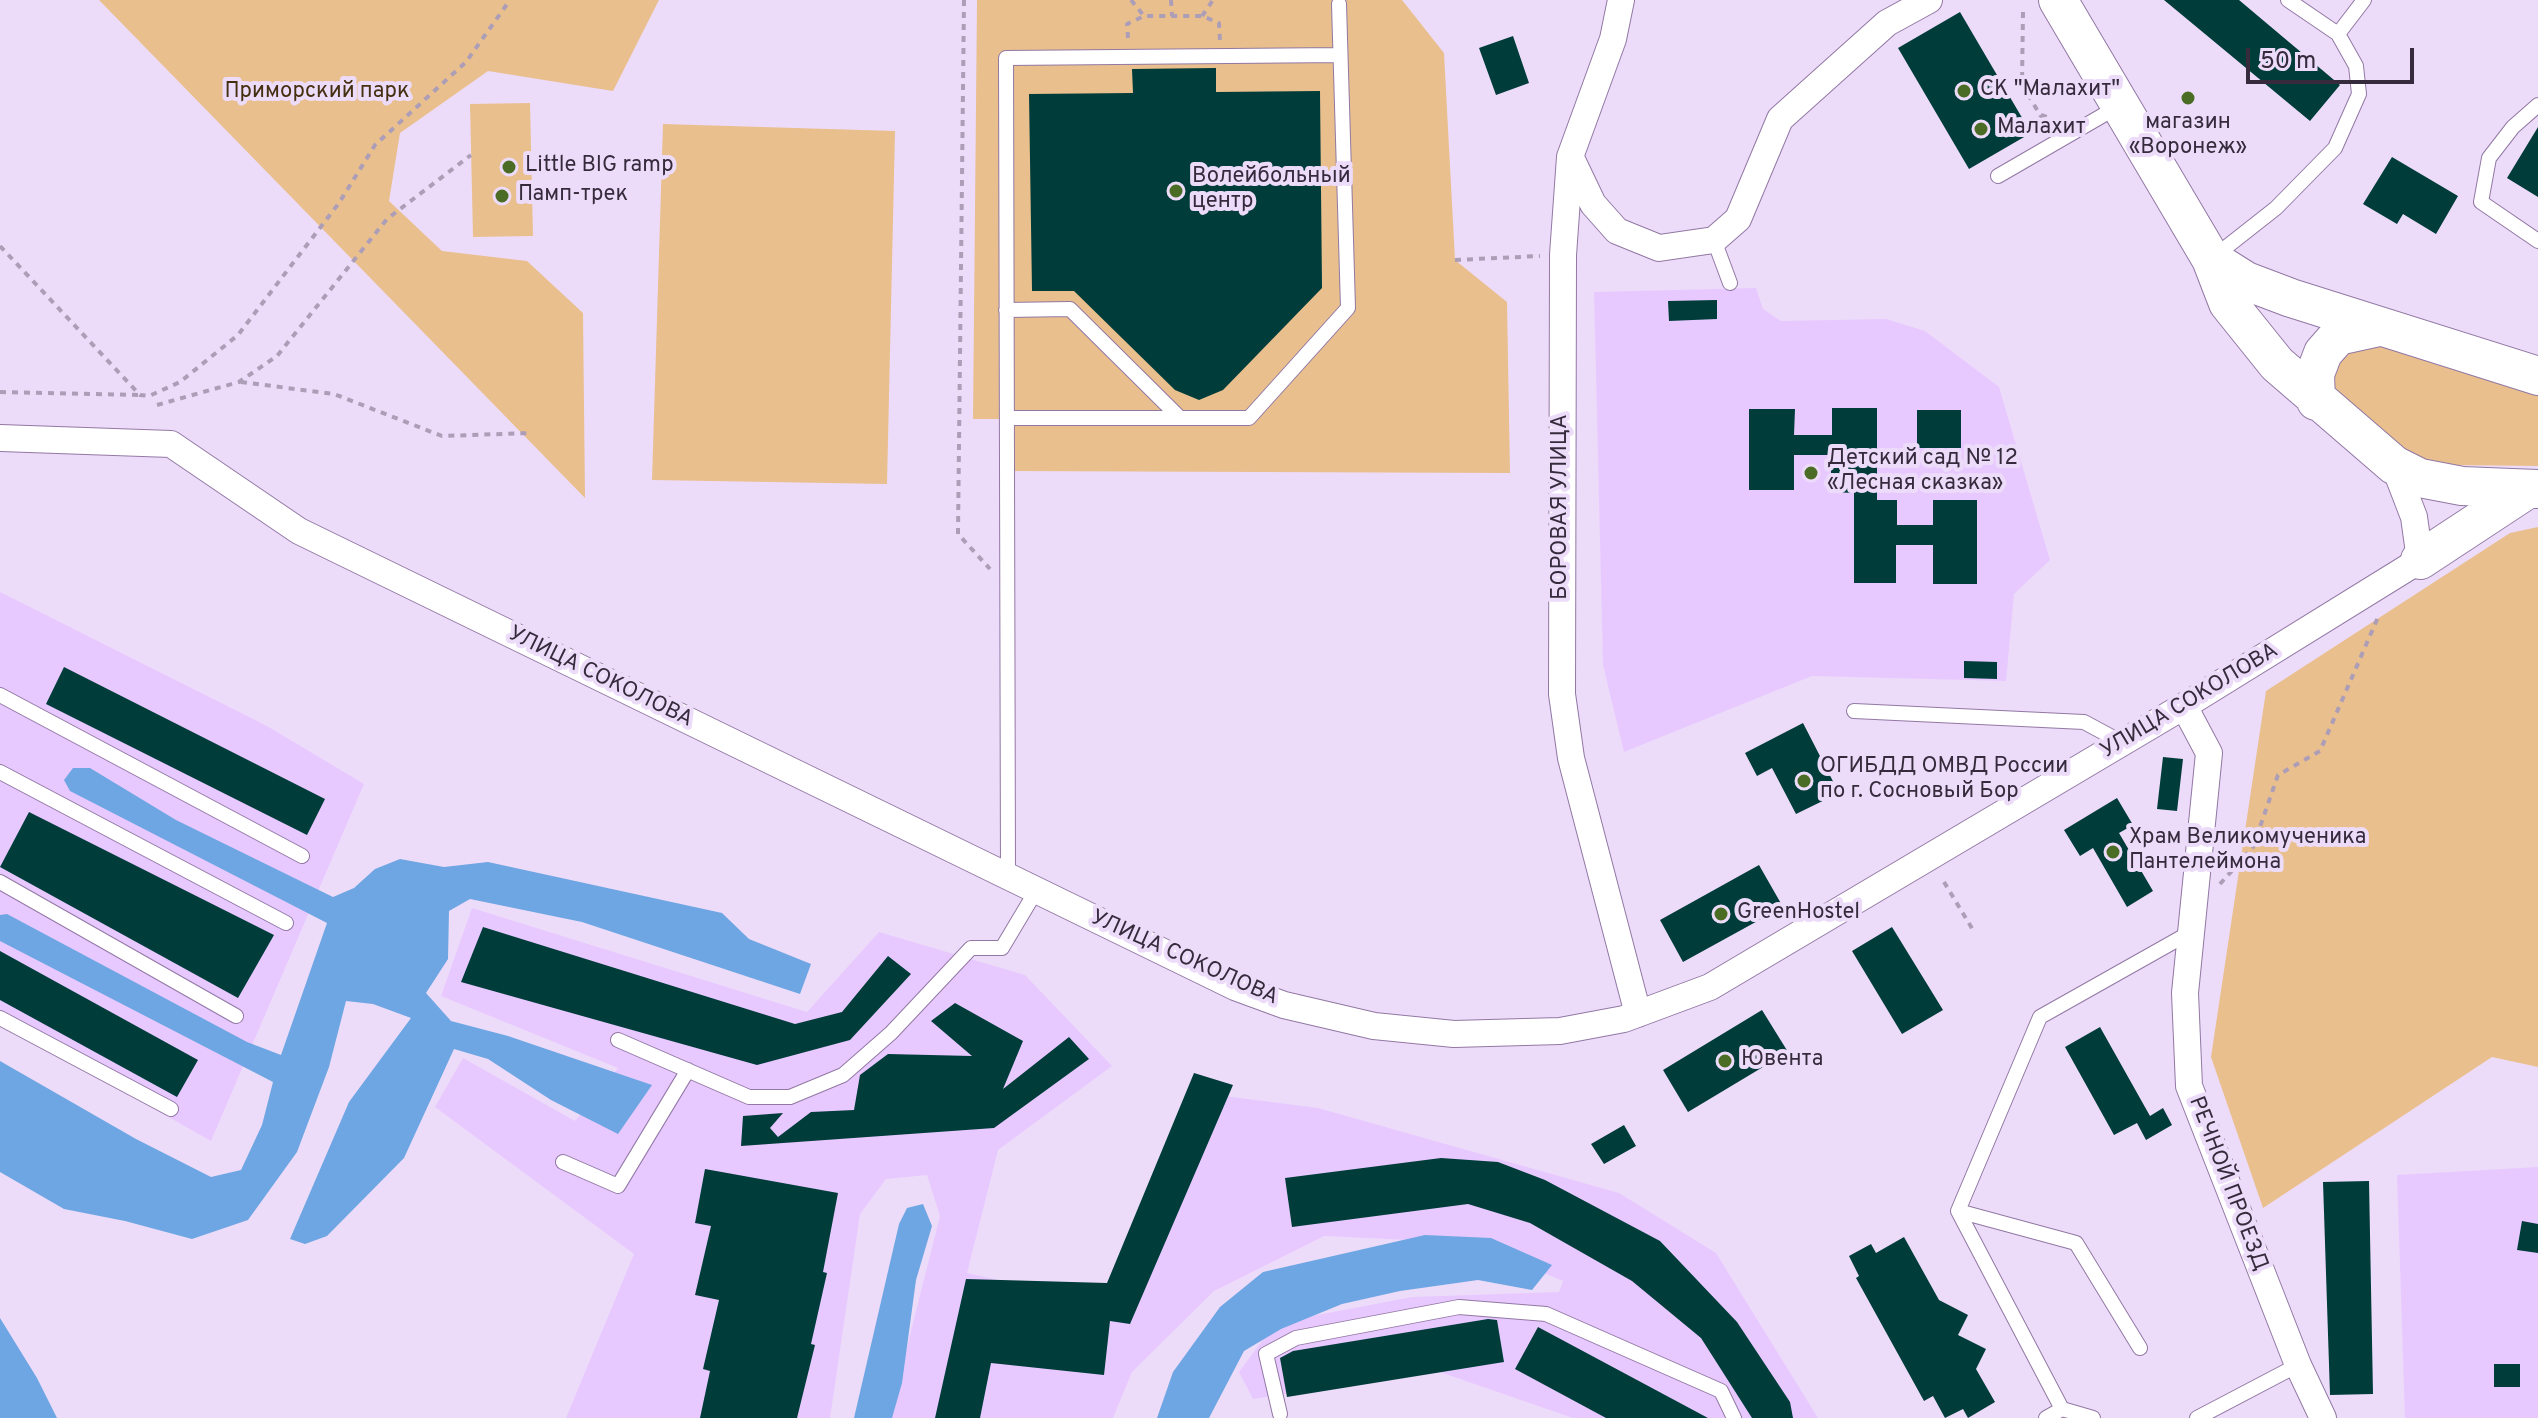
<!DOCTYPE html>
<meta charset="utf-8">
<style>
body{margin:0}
#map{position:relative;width:2538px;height:1418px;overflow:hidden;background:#eddcf9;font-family:Overpass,sans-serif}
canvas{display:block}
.scale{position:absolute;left:2246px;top:48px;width:168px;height:36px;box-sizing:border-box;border:4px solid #362b3d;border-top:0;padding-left:10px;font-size:24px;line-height:28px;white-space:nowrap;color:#362b3d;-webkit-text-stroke:6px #eddcf9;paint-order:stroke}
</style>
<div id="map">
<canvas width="2538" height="1418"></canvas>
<div class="scale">50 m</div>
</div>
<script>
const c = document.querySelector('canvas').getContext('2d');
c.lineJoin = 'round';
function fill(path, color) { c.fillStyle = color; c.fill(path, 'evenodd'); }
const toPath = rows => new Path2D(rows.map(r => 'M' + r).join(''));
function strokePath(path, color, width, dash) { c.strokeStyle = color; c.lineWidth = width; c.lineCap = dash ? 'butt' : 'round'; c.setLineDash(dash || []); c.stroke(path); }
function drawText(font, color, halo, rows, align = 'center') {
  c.font = font + ' Overpass,sans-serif'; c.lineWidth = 8; c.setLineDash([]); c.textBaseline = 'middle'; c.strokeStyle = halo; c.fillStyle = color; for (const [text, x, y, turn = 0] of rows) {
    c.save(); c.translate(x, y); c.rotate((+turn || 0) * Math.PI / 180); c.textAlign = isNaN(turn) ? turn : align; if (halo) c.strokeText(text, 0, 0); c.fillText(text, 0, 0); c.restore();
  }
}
const built = toPath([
 [1756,288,1763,309,1781,321,1886,319,1925,331,1999,387,2050,560,2014,594,2006,681,1812,676,1624,752,1603,665,1594,292],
 [0,592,267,726,364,784,211,1141,0,1022],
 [472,908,807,1012,879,932,1025,975,1112,1066,998,1150,967,1273,1107,1305,1201,1093,1318,1108,1619,1193,1716,1253,1818,1418,1573,1418,1437,1371,1253,1399,1239,1372,1275,1323,1412,1297,1559,1292,1563,1281,1473,1243,1324,1236,1214,1291,1132,1372,1113,1418,889,1418,940,1216,927,1175,886,1179,860,1214,830,1418,566,1418,634,1254,435,1107,463,1058,575,1121,618,1068,441,996],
 [2538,1167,2538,1418,2405,1418,2397,1175]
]);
const green = toPath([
 [99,0,659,0,613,91,488,71,400,133,389,201,442,251,527,261,583,313,585,498],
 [977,0,1402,0,1444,53,1455,260,1507,302,1510,473,1007,471,1007,419,973,419],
 [530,103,533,236,473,237,470,104],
 [663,124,895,131,887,484,652,480],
 [2388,345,2538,391,2538,466,2446,465,2415,459,2334,393,2331,368,2354,347],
 [2538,527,2538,1067,2492,1057,2263,1208,2211,1057,2266,691,2510,533]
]);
const water = toPath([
 [73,768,90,768,176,820,333,897,354,888,375,869,400,859,444,867,488,862,722,913,749,939,811,964,800,994,582,922,470,899,449,911,448,959,426,993,451,1021,508,1036,652,1085,618,1134,551,1100,488,1059,454,1049,404,1158,327,1236,305,1244,290,1239,349,1102,411,1018,373,1004,346,1001,329,1067,297,1152,248,1220,192,1239,125,1221,64,1209,0,1172,0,1061,136,1139,211,1177,241,1170,262,1125,273,1082,0,941,0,915,7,914,247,1042,281,1055,327,923,70,791,64,780],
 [923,1204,932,1226,916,1280,902,1383,892,1418,854,1418,899,1224,907,1208],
 [1425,1235,1491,1238,1552,1265,1532,1290,1478,1280,1400,1291,1342,1304,1281,1329,1244,1351,1209,1418,1157,1418,1173,1372,1220,1307,1263,1272],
 [0,1318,37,1378,57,1418,0,1418]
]);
const building = toPath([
 [2164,0,2239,0,2340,85,2310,121],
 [1960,12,2031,133,1969,169,1898,48],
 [1513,36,1529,83,1496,95,1479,48],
 [1216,68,1216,92,1320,91,1322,288,1223,390,1199,400,1175,390,1074,291,1032,291,1029,94,1133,93,1132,69],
 [2538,127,2538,197,2507,178],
 [2392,157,2458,196,2436,234,2403,214,2397,224,2363,204],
 [1717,300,1717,319,1669,321,1668,301],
 [1832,408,1877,408,1877,500,1897,500,1897,525,1933,525,1933,500,1977,500,1977,584,1933,584,1933,545,1896,545,1896,583,1854,583,1854,493,1831,492,1831,455,1794,455,1794,490,1749,490,1749,409,1795,409,1794,435,1832,435],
 [1917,410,1961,410,1961,448,1917,448],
 [1964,661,1997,662,1997,679,1964,678],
 [64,667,325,799,307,835,46,704],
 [1803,723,1839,793,1796,814,1772,768,1757,776,1745,753],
 [2163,757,2183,759,2177,811,2157,809],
 [2117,798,2133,825,2119,833,2153,891,2127,907,2093,848,2080,856,2064,830],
 [29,812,274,935,238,998,0,867],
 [1759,865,1783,907,1683,962,1660,920],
 [483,927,795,1024,842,1012,888,956,911,974,850,1040,757,1065,461,982],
 [1892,927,1943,1010,1902,1034,1852,951],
 [0,951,198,1060,177,1097,0,1000],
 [955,1003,1023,1041,1003,1089,1069,1037,1089,1059,994,1128,741,1146,743,1116,783,1113,770,1128,778,1137,811,1112,854,1110,860,1075,888,1054,972,1056,931,1021],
 [1762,1010,1788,1052,1688,1112,1663,1070],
 [2100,1027,2150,1116,2163,1108,2172,1125,2146,1140,2137,1123,2114,1135,2065,1047],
 [1194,1073,1233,1085,1130,1324,1110,1321,1104,1375,991,1363,980,1418,935,1418,966,1279,1107,1283],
 [1624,1125,1636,1146,1604,1164,1591,1144],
 [1441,1158,1498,1162,1545,1180,1660,1241,1737,1322,1790,1402,1793,1418,1752,1418,1701,1338,1632,1281,1530,1223,1468,1204,1292,1227,1285,1178],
 [705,1169,838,1193,823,1272,827,1273,811,1344,815,1345,797,1418,700,1418,710,1371,703,1369,719,1300,695,1295,711,1226,695,1223],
 [2369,1181,2373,1394,2330,1395,2323,1182],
 [2522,1221,2538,1224,2538,1253,2517,1250],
 [1904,1237,1939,1300,1968,1315,1958,1335,1986,1349,1976,1369,1995,1402,1968,1418,1963,1409,1945,1418,1933,1396,1924,1401,1856,1278,1859,1276,1849,1256,1871,1244,1876,1253],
 [1488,1319,1497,1320,1504,1362,1287,1397,1280,1358,1293,1351],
 [1538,1327,1708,1418,1606,1418,1515,1369],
 [2494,1364,2520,1364,2520,1387,2494,1387]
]);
const path = toPath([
 [964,0,958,534,990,569],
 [1131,0,1144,16],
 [1171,0,1172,16],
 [2023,12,2022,84,2047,127],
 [1202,16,1213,0],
 [1128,38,1127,24,1144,16,1202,16,1219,23,1220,41],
 [2041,115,2059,121],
 [0,246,140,395,149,396,180,382,238,335,339,203,375,145,466,62,510,0],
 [1455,260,1540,256],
 [241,382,334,394,442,436,531,433],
 [0,392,140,395],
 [157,405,239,382,277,356,387,219,471,155],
 [1944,882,1973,930],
 [2220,884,2253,847,2278,775,2320,751,2379,615]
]);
const lane = toPath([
 [2288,0,2338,34,2364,0],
 [2538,105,2513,127,2489,158,2481,202,2538,241],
 [1998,176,2119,106],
 [1714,240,1730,283],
 [2215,256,2276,208,2335,148,2359,94,2356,66,2338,34],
 [1006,310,1070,309,1180,418],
 [1007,418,1249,418,1348,308,1339,4],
 [0,695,302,856],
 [1854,711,2084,722,2123,743],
 [0,772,286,923],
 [1008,876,1006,58,1340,55],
 [0,882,236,1016],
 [0,1018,171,1109],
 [618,1040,749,1097,790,1097,843,1075,891,1033,971,948,1002,948,1036,891],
 [563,1162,618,1186,688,1070],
 [1958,1211,2076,1243,2140,1348],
 [2062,1409,2093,1418],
 [1280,1414,1266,1354,1296,1338,1459,1307,1546,1314,1721,1391,1734,1418],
 [2046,1418,2062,1409,1958,1211,2040,1017,2191,932],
 [2197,1418,2298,1365]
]);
const street = toPath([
 [1621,0,1613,39,1570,157,1563,255,1562,694,1571,758,1638,1014],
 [1572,160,1593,204,1617,231,1659,248,1714,240,1738,219,1780,119,1887,23,1929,0],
 [0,438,171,444,299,531,1235,987,1284,1005,1374,1026,1454,1034,1560,1031,1624,1019,1710,987,2184,706,2420,560,2414,517,2394,465],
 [2184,706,2209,753,2185,993,2189,1086,2298,1365,2323,1418]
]);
const secondary = toPath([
 [2058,0,2211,259,2228,303,2277,364,2394,465,2420,478,2462,486,2538,489],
 [2211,259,2246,281,2291,298,2538,376],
 [2316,401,2315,374,2323,353,2338,336,2379,327],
 [2420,560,2528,489]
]);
const markers = [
 [1964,91,8,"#4a6c24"],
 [2188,98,8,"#4a6c24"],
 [1981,129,8,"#4a6c24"],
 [509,167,8,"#4a6c24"],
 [1176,191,8,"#4a6c24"],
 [502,196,8,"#4a6c24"],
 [1811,473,8,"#4a6c24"],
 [1804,781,8,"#4a6c24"],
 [2113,852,8,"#4a6c24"],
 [1721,914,8,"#4a6c24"],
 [1725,1061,8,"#4a6c24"]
];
const poiNames = [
 ["СК \"Малахит\"",1980,91],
 ["магазин",2188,124,"center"],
 ["«Воронеж»",2188,149,"center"],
 ["Малахит",1997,129],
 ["Little BIG ramp",525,167],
 ["Волейбольный",1192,178],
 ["центр",1192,203],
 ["Памп-трек",518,196],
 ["Детский сад № 12",1827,460],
 ["«Лесная сказка»",1827,485],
 ["ОГИБДД ОМВД России",1820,768],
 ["по г. Сосновый Бор",1820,793],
 ["Храм Великомученика",2129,839],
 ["Пантелеймона",2129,864],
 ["GreenHostel",1737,914],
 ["Ювента",1741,1061]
];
const parkNames = [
 ["Приморский парк",317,93]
];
const streetNames = [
 ["БОРОВАЯ УЛИЦА",1562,507,-90],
 ["УЛИЦА СОКОЛОВА",600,678,26],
 ["УЛИЦА СОКОЛОВА",2190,702,-31],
 ["УЛИЦА СОКОЛОВА",1184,959,24],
 ["РЕЧНОЙ ПРОЕЗД",2227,1184,69]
];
fill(built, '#e8c9ff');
fill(green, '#e9bf8e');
fill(water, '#6da6e3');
fill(building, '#003c3a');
strokePath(lane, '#9278a4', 16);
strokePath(street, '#9278a4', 28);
strokePath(secondary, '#9278a4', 40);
strokePath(path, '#ad9eb7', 4, [6, 6]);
strokePath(lane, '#fff', 14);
strokePath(street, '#fff', 26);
strokePath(secondary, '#fff', 38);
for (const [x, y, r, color] of markers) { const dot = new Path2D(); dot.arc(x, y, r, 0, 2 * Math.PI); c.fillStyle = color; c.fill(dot); strokePath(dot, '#eddcf9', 3); }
drawText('22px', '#362b3d', '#eddcf9', poiNames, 'left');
drawText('22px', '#452f11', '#eddcf9', parkNames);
drawText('22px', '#362b3d', '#eddcf9', streetNames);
</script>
